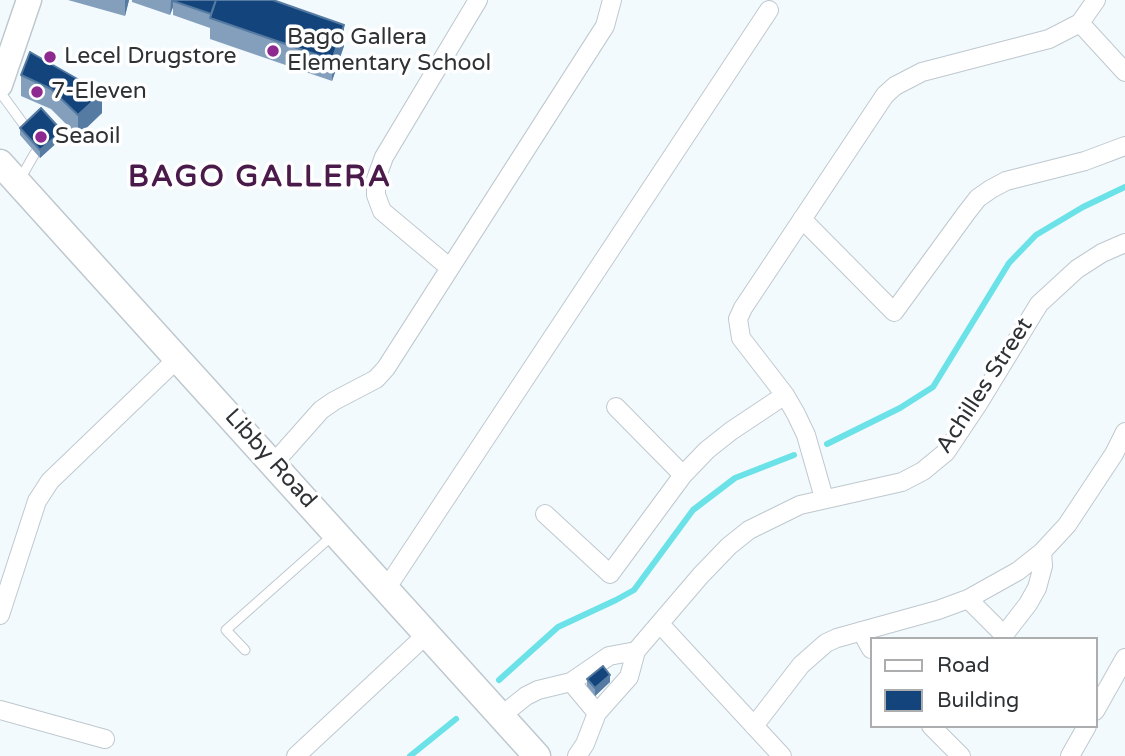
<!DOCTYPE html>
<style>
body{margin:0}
#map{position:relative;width:1125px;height:756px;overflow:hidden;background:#f3fafe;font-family:"Varela Round",sans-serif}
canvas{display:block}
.legend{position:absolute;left:870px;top:637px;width:228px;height:91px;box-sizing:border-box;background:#fff;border:2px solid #abadae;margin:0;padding:9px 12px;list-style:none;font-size:21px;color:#2e3235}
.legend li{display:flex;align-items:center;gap:14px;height:35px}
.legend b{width:35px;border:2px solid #abadae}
</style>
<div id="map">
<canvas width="1125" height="756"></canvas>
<ul class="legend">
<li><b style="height:9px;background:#fff"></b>Road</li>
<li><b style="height:19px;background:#13447b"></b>Building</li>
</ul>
</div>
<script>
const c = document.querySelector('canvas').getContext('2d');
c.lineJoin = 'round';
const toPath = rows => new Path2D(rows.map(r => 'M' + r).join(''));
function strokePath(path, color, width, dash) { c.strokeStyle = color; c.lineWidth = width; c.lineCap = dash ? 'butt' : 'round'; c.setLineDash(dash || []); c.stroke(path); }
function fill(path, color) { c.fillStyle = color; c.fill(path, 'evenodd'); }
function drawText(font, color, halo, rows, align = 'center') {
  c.font = font + ' "Varela Round",sans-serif'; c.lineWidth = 7; c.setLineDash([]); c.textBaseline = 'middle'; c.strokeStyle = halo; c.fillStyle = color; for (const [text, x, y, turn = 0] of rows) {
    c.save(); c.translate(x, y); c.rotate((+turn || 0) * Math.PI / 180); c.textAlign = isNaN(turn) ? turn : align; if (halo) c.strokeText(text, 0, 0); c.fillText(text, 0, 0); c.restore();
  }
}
const stream = toPath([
 [827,444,900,408,933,387,1009,263,1036,235,1083,207,1125,187],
 [499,680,558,627,616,600,634,590,693,510,735,478,794,455],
 [410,756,456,719]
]);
const lane = toPath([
 [0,92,27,129],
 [19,181,35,153],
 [245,650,226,630,332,536]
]);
const street = toPath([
 [1080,23,1125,72],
 [802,219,894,312,967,212,978,198,991,189,1006,181,1085,161,1125,146],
 [450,268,382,211,376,195,376,179,384,157,478,0],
 [616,407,683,475],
 [274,463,321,410,334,401,376,379,386,368,605,26,612,0],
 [824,498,806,435,796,414,785,395,741,338,738,319,743,308,885,95,895,86,922,72,1049,39,1080,23,1096,0],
 [545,514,610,574,683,475,707,450,731,431,785,395],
 [386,589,769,10],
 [968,599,1004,635,1028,604,1037,588,1043,566,1042,552],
 [0,615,37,501,50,481,178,358],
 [660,624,782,756],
 [861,631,871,649],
 [571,682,597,713],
 [0,710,105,739],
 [1095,711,1125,658],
 [501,716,526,696,538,690,571,682,609,656,636,651],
 [754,726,801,665,826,643,837,638,938,610,968,599,1018,571,1042,552,1067,525,1114,454,1125,432],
 [931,726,961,756],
 [296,756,427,634],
 [577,756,585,744,597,713,629,677,636,651,701,575,729,546,749,530,800,505,902,482,923,471,946,452,978,404,1039,304,1077,269,1102,253,1125,243],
 [1070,756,1087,726]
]);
const secondary = toPath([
 [0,85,29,0]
]);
const primary = toPath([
 [0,163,537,756]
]);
const wall = toPath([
 [68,0,129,0,125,16],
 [132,0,273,0,344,46,332,81,210,39,210,28,173,15,173,7,170,15,132,2],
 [21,75,102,113,78,136,51,109,21,96],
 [20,128,62,138,40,158,20,135],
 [587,679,610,682,595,696,587,686]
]);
const shadedWall = toPath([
 [125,0,129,0,125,16],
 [171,0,175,0,173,1,173,7,170,15],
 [344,25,344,46,332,81,332,60],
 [102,93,102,113,78,136,78,115],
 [62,131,62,138,40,158,40,150],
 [610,675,610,682,595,696,595,688]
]);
const building = toPath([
 [173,0,216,0,211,14,173,1,173,0],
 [216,0,273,0,344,25,332,60,210,18,216,0],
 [30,52,102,93,78,115,51,89,21,75,30,52],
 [41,108,62,131,40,150,20,128,41,108],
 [603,666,610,675,595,688,587,679,603,666]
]);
const markers = [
 [273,51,7,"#8d298f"],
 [50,57,7,"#8d298f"],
 [37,92,7,"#8d298f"],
 [41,137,7,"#8d298f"]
];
const poiNames = [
 ["Bago Gallera",287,38],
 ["Elementary School",287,64],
 ["Lecel Drugstore",64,57],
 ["7-Eleven",51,92],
 ["Seaoil",55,137]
];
const streetNames = [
 ["Achilles Street",985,386,-57],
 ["Libby Road",270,459,48]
];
const districtNames = [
 ["BAGO GALLERA",260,178]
];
strokePath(stream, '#6ae2e8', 6);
strokePath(lane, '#bec8ce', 11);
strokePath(street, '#bec8ce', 20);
strokePath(secondary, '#bec8ce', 27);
strokePath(primary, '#bec8ce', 29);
strokePath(lane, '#fff', 9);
strokePath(street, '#fff', 18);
strokePath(secondary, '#fff', 24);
strokePath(primary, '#fff', 26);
fill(wall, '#839fbc');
fill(shadedWall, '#567ba2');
fill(building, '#13447b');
strokePath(building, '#567ba2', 2);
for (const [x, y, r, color] of markers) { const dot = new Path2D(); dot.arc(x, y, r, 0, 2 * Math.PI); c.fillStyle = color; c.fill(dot); strokePath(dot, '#fff', 2.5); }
drawText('23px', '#2e3235', '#fff', poiNames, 'left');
drawText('23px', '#2e3235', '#fff', streetNames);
c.letterSpacing = '2px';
drawText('bold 30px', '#4a1a4b', '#fff', districtNames);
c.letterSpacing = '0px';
</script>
